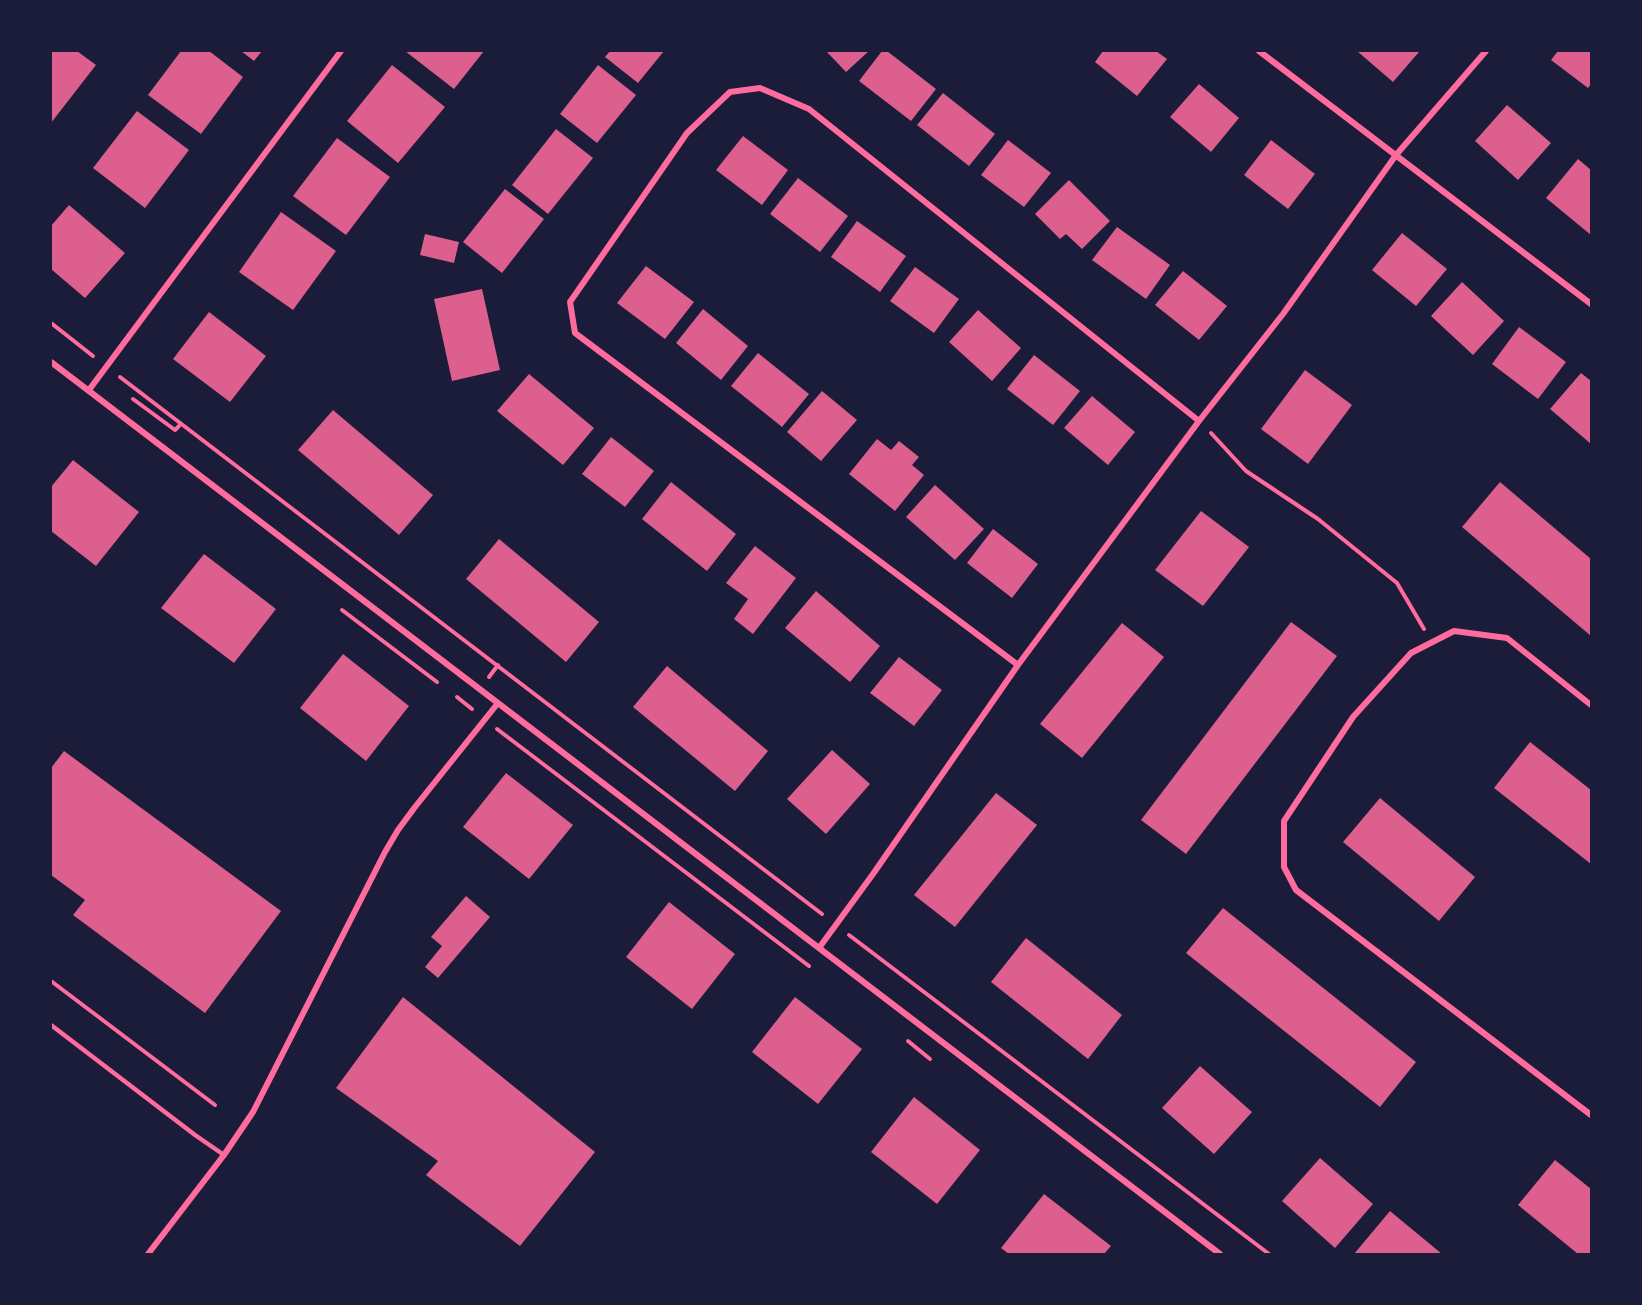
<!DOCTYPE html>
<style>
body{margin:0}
#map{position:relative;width:1642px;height:1305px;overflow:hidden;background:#1b1b3a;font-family:Lato,sans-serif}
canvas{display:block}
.frame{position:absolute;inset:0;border:52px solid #1b1b3a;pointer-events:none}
</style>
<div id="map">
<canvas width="1642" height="1305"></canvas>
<div class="frame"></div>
</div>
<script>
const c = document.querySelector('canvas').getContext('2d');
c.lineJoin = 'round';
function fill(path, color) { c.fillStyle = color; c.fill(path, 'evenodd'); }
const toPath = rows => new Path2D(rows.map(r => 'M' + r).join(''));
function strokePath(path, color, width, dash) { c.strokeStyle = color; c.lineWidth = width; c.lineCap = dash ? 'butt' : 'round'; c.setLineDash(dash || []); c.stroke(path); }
const building = toPath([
 [51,51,77,51,96,65,51,123],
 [181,51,209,51,243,77,201,134,148,95],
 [241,51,262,51,254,61],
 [405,51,484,51,454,89],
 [610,51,664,51,638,83,605,57],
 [826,51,869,51,846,72],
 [882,51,887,51,936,89,911,121,859,81],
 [1103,51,1156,51,1167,59,1137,96,1095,62],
 [1357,51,1418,51,1419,52,1393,82],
 [1558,51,1591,51,1591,84,1588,88,1551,60],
 [392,65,445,107,398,163,347,121],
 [598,65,636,95,597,143,560,114],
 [1199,84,1239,118,1211,152,1170,117],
 [943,93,995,134,969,166,917,125],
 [1507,105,1551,143,1518,180,1475,141],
 [137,111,189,150,145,208,93,168],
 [556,129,593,158,548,214,512,185],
 [743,136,788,170,762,205,716,170],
 [337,138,390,177,346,235,293,196],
 [1008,140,1051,173,1024,207,981,175],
 [1271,140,1315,174,1288,209,1244,175],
 [1578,159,1591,170,1591,235,1546,198],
 [798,178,848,216,820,252,770,214],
 [1069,180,1110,221,1082,249,1066,234,1060,239,1035,214],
 [505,189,544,219,502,273,463,242],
 [69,205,125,253,85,298,51,269,51,226],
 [281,212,336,251,293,310,239,272],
 [857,221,906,256,880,292,831,257],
 [1117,227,1170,265,1146,299,1092,260],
 [1402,233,1447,269,1416,306,1372,270],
 [425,234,459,242,454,263,420,255],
 [646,266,694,302,665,339,617,303],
 [915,267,959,299,934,333,890,301],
 [1183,271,1227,306,1199,340,1155,305],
 [1462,282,1504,321,1473,355,1431,316],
 [482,289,500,370,452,381,434,299],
 [703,309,748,346,721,380,676,343],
 [978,310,1021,348,992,381,949,342],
 [209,312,266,356,230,402,173,359],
 [1519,327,1566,362,1538,399,1492,364],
 [758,353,809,394,782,427,731,386],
 [1034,355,1080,391,1053,425,1007,389],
 [1305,370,1352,405,1308,464,1261,429],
 [1581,373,1591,381,1591,444,1550,409],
 [529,374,594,428,563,465,497,411],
 [822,391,857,420,821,461,787,432],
 [1092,396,1135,432,1108,465,1064,428],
 [333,410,433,495,399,535,298,450],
 [611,437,654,471,625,507,582,474],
 [877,439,891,450,899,441,919,457,912,465,924,475,895,511,849,474],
 [73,460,139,512,96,566,51,531,51,487],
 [671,482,736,534,707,571,642,519],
 [1500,482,1591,559,1591,636,1462,527],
 [935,485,984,529,955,560,906,517],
 [1201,511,1249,547,1203,606,1155,570],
 [993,529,1038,564,1012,598,967,563],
 [499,539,599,622,566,662,466,579],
 [755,546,796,578,753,634,734,619,748,599,726,583],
 [204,554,276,609,234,663,161,608],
 [816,591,880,646,850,682,785,628],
 [1291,622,1337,656,1186,854,1141,820],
 [1122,623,1164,657,1082,758,1040,724],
 [343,654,409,706,366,761,300,708],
 [899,657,942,690,914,726,870,693],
 [667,666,768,751,735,791,633,707],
 [1530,742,1591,790,1591,864,1494,788],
 [832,750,870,784,826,834,787,799],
 [64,751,281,911,205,1013,73,915,85,900,51,875,51,768],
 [506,773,573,825,529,879,463,827],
 [996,793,1037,825,955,927,914,895],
 [1380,798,1475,877,1439,921,1343,842],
 [466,896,490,917,438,978,425,967,442,946,431,937],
 [669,902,735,954,692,1009,626,957],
 [1223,908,1416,1062,1380,1107,1186,953],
 [1026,938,1122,1015,1088,1059,991,982],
 [403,997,595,1152,520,1246,426,1175,438,1161,336,1088],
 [795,997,862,1049,818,1104,752,1052],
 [1200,1066,1252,1112,1214,1154,1162,1108],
 [914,1097,980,1150,937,1204,871,1152],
 [1320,1158,1373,1204,1335,1248,1282,1201],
 [1555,1160,1591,1189,1591,1254,1578,1254,1518,1205],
 [1044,1194,1111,1246,1104,1254,1009,1254,1001,1248],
 [1390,1211,1442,1254,1354,1254]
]);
const path = toPath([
 [51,323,93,356],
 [120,377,822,914],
 [133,399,175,430,179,426],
 [1211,433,1246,471,1318,519,1397,583,1424,629],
 [342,610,437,682],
 [489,677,498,665],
 [457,697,472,709],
 [497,729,809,966],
 [849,935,1269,1254],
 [51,981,215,1105],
 [908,1041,930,1059]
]);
const service = toPath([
 [51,1025,195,1135,224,1155]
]);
const minor = toPath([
 [1259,51,1591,304],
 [51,362,1220,1254],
 [89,390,341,51],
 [1018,665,575,333,570,302,687,133,730,92,760,88,809,109,1199,421],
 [1591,705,1507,638,1454,631,1411,653,1353,717,1284,821,1284,867,1296,890,1591,1115],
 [819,948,873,874,1018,665,1199,421,1283,314,1396,155,1486,51],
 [148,1254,224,1155,253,1112,385,852,398,830,415,807,498,703]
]);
fill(building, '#dd5f8e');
strokePath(path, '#ff6b9d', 4);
strokePath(service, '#ff6b9d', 4.5);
strokePath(minor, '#ff6b9d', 6);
</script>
